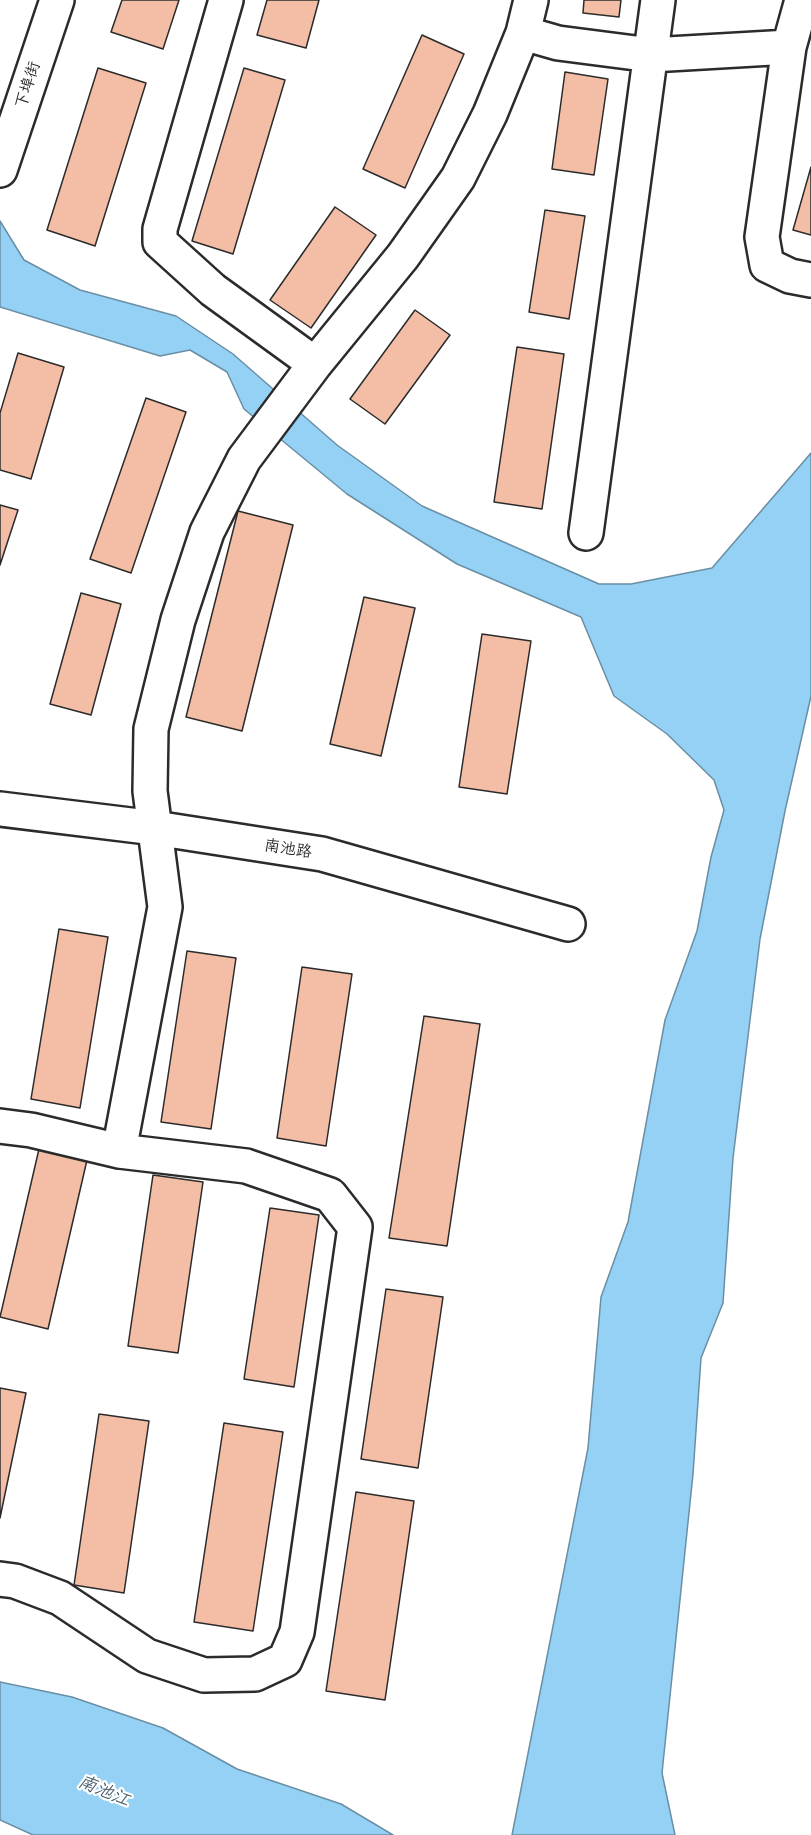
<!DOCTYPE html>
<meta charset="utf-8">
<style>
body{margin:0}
canvas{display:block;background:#fff}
</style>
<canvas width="811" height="1835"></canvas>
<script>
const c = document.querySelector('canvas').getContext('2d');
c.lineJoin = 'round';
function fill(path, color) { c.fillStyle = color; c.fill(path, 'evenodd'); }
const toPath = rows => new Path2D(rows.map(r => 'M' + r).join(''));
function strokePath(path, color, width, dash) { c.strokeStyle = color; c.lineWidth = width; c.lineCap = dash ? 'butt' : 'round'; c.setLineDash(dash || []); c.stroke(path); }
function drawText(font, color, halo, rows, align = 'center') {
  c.font = font + ' Delius,"LXGW WenKai TC",sans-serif'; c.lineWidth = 4.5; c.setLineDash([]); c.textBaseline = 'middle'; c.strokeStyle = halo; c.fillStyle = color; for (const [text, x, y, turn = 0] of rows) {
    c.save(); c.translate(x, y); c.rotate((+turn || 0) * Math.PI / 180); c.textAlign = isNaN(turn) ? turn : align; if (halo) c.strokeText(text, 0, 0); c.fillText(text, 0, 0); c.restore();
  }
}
const water = toPath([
 [0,221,24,260,80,290,176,316,233,354,337,445,422,506,599,584,631,584,712,568,811,453,811,696,785,811,760,939,733,1158,723,1303,701,1358,693,1474,662,1773,675,1835,512,1835,588,1448,601,1297,628,1222,665,1020,697,931,711,857,724,810,714,780,667,734,614,696,581,617,457,564,347,494,244,409,227,372,190,350,160,356,0,307,0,221],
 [0,1682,72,1697,163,1728,237,1769,341,1804,393,1835,33,1835,0,1820,0,1682]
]);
const building = toPath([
 [122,0,179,0,163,49,111,32,122,0],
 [267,0,319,0,306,48,257,35,267,0],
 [584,0,621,0,619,17,583,13,584,0],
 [422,35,464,54,405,188,363,169,422,35],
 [98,68,146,83,95,246,47,230,98,68],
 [244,68,285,80,233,254,192,241,244,68],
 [565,72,608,79,594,175,552,169,565,72],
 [811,167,811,235,793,230,811,167],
 [335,207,376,235,311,328,270,300,335,207],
 [545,210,585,216,569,319,529,312,545,210],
 [415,310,450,335,385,424,350,399,415,310],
 [517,347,564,354,542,509,494,502,517,347],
 [18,353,64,367,31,479,0,470,0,413,18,353],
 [146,398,186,412,131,573,90,559,146,398],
 [0,505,18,510,0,565,0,505],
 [238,511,293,525,242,731,186,717,238,511],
 [81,593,121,604,91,715,50,704,81,593],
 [364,597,415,608,381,756,330,744,364,597],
 [482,634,531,641,507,794,459,787,482,634],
 [59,929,108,937,80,1108,31,1099,59,929],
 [187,951,236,958,211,1129,161,1122,187,951],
 [302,967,352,974,326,1146,277,1138,302,967],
 [424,1016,480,1024,447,1246,389,1238,424,1016],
 [39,1149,87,1160,48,1329,0,1317,39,1149],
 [153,1175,203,1182,178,1353,128,1346,153,1175],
 [270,1208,319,1215,294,1387,244,1379,270,1208],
 [386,1289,443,1297,418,1468,361,1459,386,1289],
 [0,1388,26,1393,0,1518,0,1388],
 [99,1414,149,1421,124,1593,74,1585,99,1414],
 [224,1423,283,1432,253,1631,194,1622,224,1423],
 [356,1492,414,1501,385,1700,326,1691,356,1492]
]);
const minor = toPath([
 [226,0,160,229,160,242,213,290,315,364,403,256,458,178,490,114,523,33,531,0],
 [802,0,789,47,762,237,767,265,790,276,811,280],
 [523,33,558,43,651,55,789,47],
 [0,170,57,0],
 [586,533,658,0],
 [0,809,155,828,322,854,568,924],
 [0,1126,31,1130,119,1151,246,1166,330,1195,355,1227,297,1632,285,1660,255,1674,204,1675,147,1656,60,1598,15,1581,0,1579],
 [119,1151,165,907,150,791,151,729,178,620,207,532,244,459,315,364]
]);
const streetNames = [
 ["下埠街",28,85,-72],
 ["南池路",288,849,9]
];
const waterNames = [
 ["南池江",104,1791,23]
];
fill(water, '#94d1f5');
strokePath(water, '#6a8fa4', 1.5);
fill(building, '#f4bea6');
strokePath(building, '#2b2b2b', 1.5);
strokePath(minor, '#2b2b2b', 38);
strokePath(minor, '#fff', 33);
drawText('16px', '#2b2b2b', '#fff', streetNames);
drawText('italic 18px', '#4a5d68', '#fff', waterNames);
</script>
